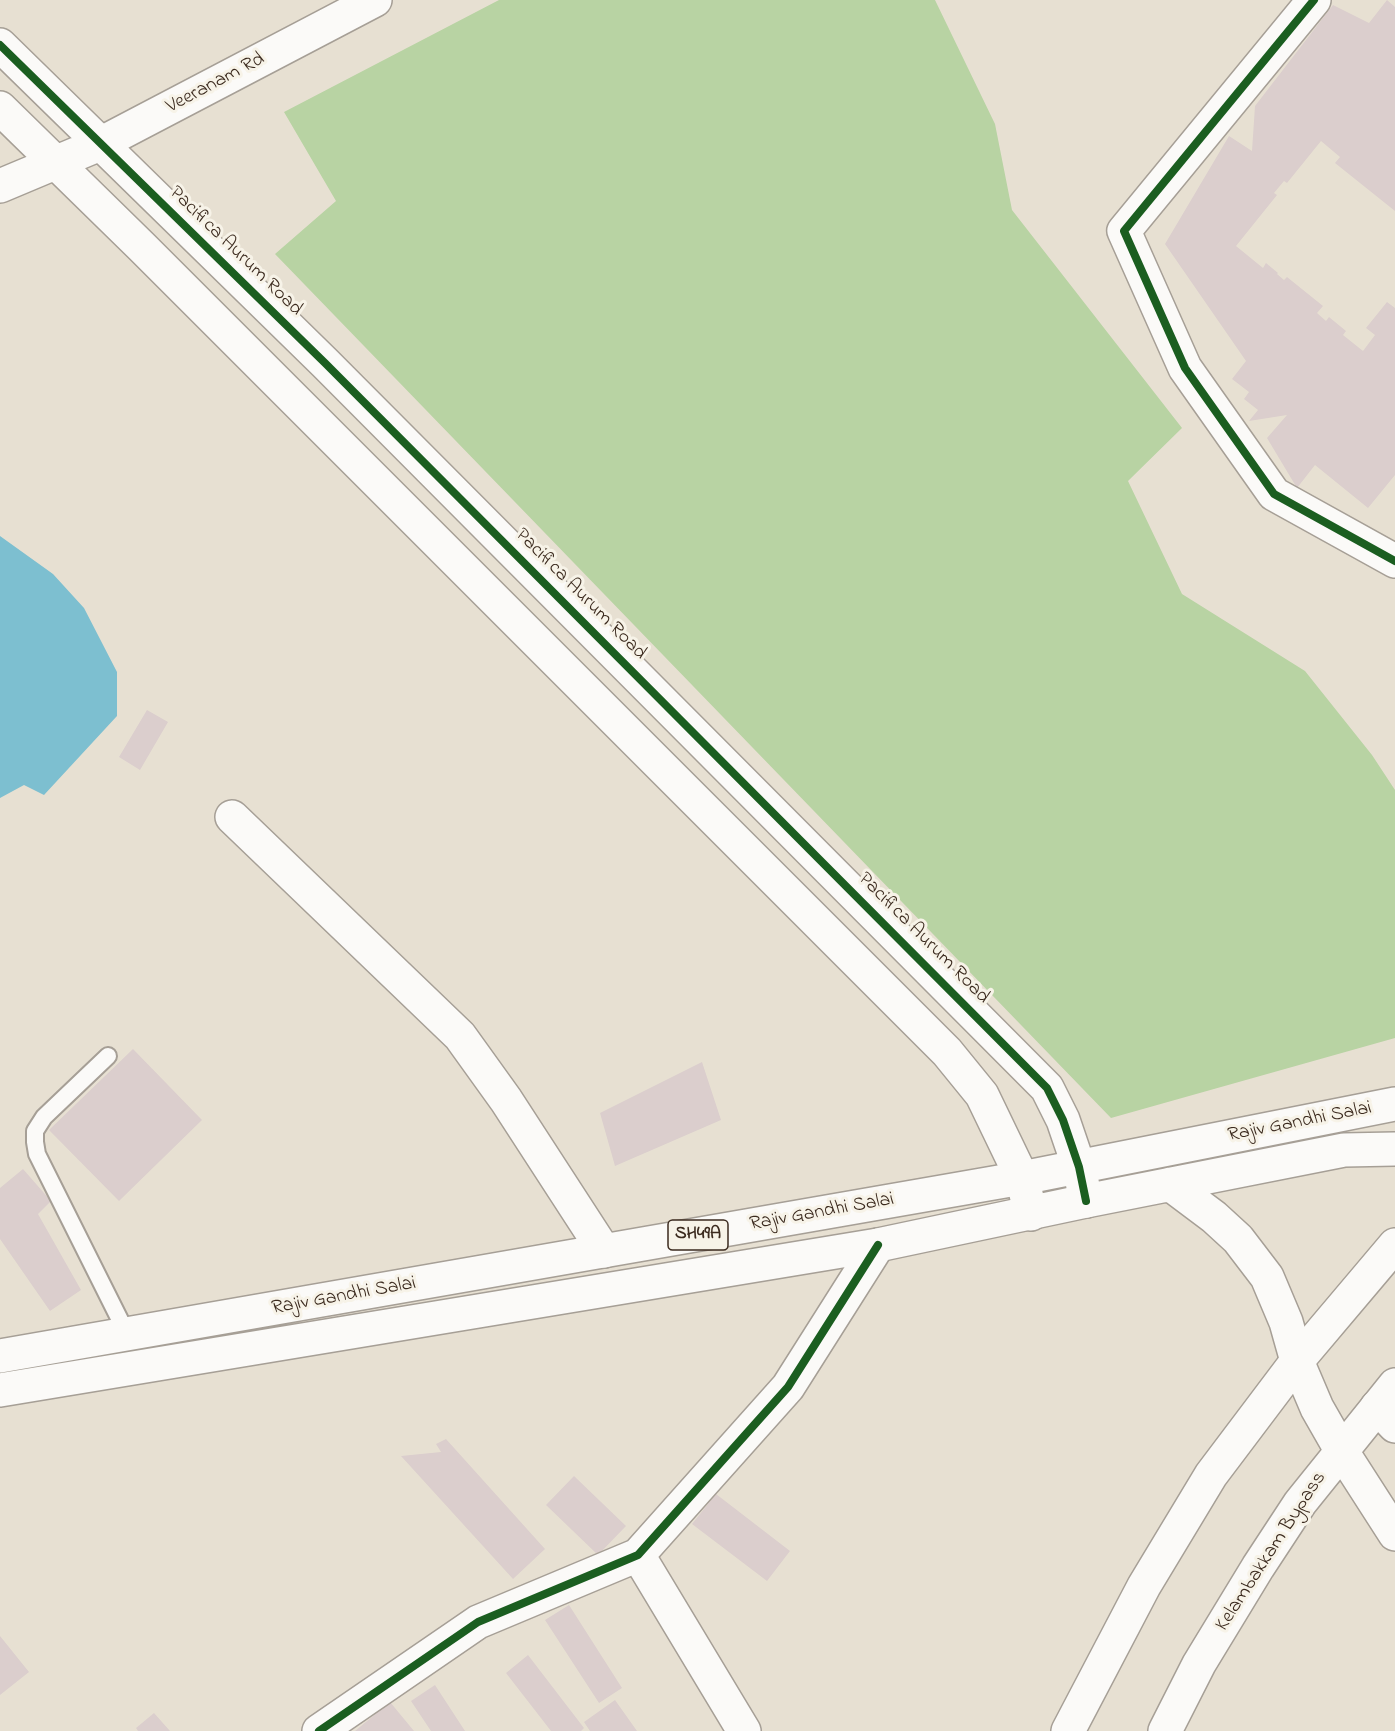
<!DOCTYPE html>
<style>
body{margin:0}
canvas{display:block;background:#e7e0d2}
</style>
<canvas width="1395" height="1731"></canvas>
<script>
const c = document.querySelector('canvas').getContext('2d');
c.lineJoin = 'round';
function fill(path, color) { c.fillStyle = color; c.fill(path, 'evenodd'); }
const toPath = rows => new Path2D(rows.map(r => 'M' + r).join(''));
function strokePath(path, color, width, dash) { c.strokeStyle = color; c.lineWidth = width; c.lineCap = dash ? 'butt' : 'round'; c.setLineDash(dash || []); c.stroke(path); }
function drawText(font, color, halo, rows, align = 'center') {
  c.font = font + ' "Indie Flower",sans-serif'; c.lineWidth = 6; c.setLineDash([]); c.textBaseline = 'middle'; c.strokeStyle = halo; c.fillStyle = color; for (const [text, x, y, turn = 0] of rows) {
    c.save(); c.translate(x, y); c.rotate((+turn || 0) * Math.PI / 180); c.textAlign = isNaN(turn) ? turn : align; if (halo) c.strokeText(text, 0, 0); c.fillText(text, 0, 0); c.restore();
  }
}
const green = toPath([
 [499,0,935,0,995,124,1012,210,1182,428,1128,481,1182,594,1305,671,1372,755,1395,790,1395,1038,1111,1118,275,254,336,201,284,112]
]);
const water = toPath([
 [0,536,53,574,84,608,117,672,117,716,44,795,24,785,0,798]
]);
const building = toPath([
 [1387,0,1395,7,1395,211,1335,163,1340,157,1321,141,1287,183,1284,181,1274,193,1277,195,1236,246,1263,268,1266,263,1278,273,1277,274,1284,280,1287,277,1323,306,1317,313,1326,321,1329,317,1346,331,1343,335,1363,351,1375,335,1366,328,1387,302,1395,308,1395,475,1368,508,1315,465,1297,488,1267,438,1287,415,1249,421,1258,410,1244,399,1249,392,1232,379,1246,361,1165,244,1229,136,1252,151,1255,106,1333,5,1369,23],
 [147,710,168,722,140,770,119,757],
 [133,1049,202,1120,119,1201,49,1130],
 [702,1062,721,1120,615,1166,600,1113],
 [23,1169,51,1201,38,1214,81,1290,50,1311,0,1239,0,1188],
 [446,1439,545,1549,513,1579,401,1456,441,1452,436,1444],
 [574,1476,626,1526,598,1555,546,1505],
 [716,1494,790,1551,767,1581,692,1524],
 [569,1605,622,1688,599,1703,545,1620],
 [0,1636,29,1672,0,1695],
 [528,1655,584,1728,581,1731,551,1731,506,1673],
 [435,1685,465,1731,431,1731,411,1701],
 [615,1700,637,1731,590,1731,584,1722],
 [390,1702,414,1731,355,1731],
 [154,1713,170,1731,138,1731,136,1728]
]);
const lane = toPath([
 [108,1056,44,1117,35,1131,35,1142,37,1154,127,1334]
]);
const street = toPath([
 [1314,0,1124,231,1185,368,1274,494,1395,561],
 [0,45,325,363,1047,1088,1063,1120,1079,1167,1086,1201],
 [0,108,142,247,947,1052,982,1095,1022,1178,1031,1214],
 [0,186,100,144,375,0],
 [232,817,460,1036,506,1100,604,1251],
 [1297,1361,1317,1408,1341,1450,1395,1534],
 [1377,1407,1395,1426],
 [638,1555,744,1731],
 [319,1731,478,1622,638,1555,788,1387,878,1245]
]);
const secondary = toPath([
 [1068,1731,1144,1586,1211,1475,1297,1361,1395,1245],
 [1165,1731,1199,1664,1258,1567,1300,1503,1395,1385]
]);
const primary = toPath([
 [1170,1184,1214,1217,1238,1239,1267,1277,1286,1322,1297,1361],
 [0,1356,1022,1178,1395,1104],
 [0,1390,878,1245,1086,1201,1344,1150,1395,1149]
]);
const cycleway = toPath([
 [1314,0,1124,231,1185,368,1274,494,1395,561],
 [0,45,325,363,1047,1088,1063,1120,1079,1167,1086,1201],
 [319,1731,478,1622,638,1555,788,1387,878,1245]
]);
const shields = [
 [698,1235,60]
];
const shieldNames = [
 ["SH49A",698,1235]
];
const streetNames = [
 ["Veeranam Rd",216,84,-28],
 ["Pacifica Aurum Road",235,252,44],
 ["Pacifica Aurum Road",580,595,45],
 ["Pacifica Aurum Road",923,939,45],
 ["Rajiv Gandhi Salai",1300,1123,-11],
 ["Rajiv Gandhi Salai",822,1213,-10],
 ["Rajiv Gandhi Salai",344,1297,-10],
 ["Kelambakkam Bypass",1272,1552,-57]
];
fill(green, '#b8d3a3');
fill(water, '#7dbfd0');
fill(building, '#dbcecd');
strokePath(lane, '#a69f96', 20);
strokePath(street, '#a69f96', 36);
strokePath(secondary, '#a69f96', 36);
strokePath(primary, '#a69f96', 36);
strokePath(lane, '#fbfaf8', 16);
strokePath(street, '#fbfaf8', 33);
strokePath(secondary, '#fbfaf8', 33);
strokePath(primary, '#fbfaf8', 33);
strokePath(cycleway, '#1b5e20', 8);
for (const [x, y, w] of shields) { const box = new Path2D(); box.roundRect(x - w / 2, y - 15, w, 30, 4.5); c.fillStyle = '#f7f3e8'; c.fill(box); strokePath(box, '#3b2a1e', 1.5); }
drawText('bold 18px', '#3b2a1e', null, shieldNames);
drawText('20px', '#3b2a1e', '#f7f3e8', streetNames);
</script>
